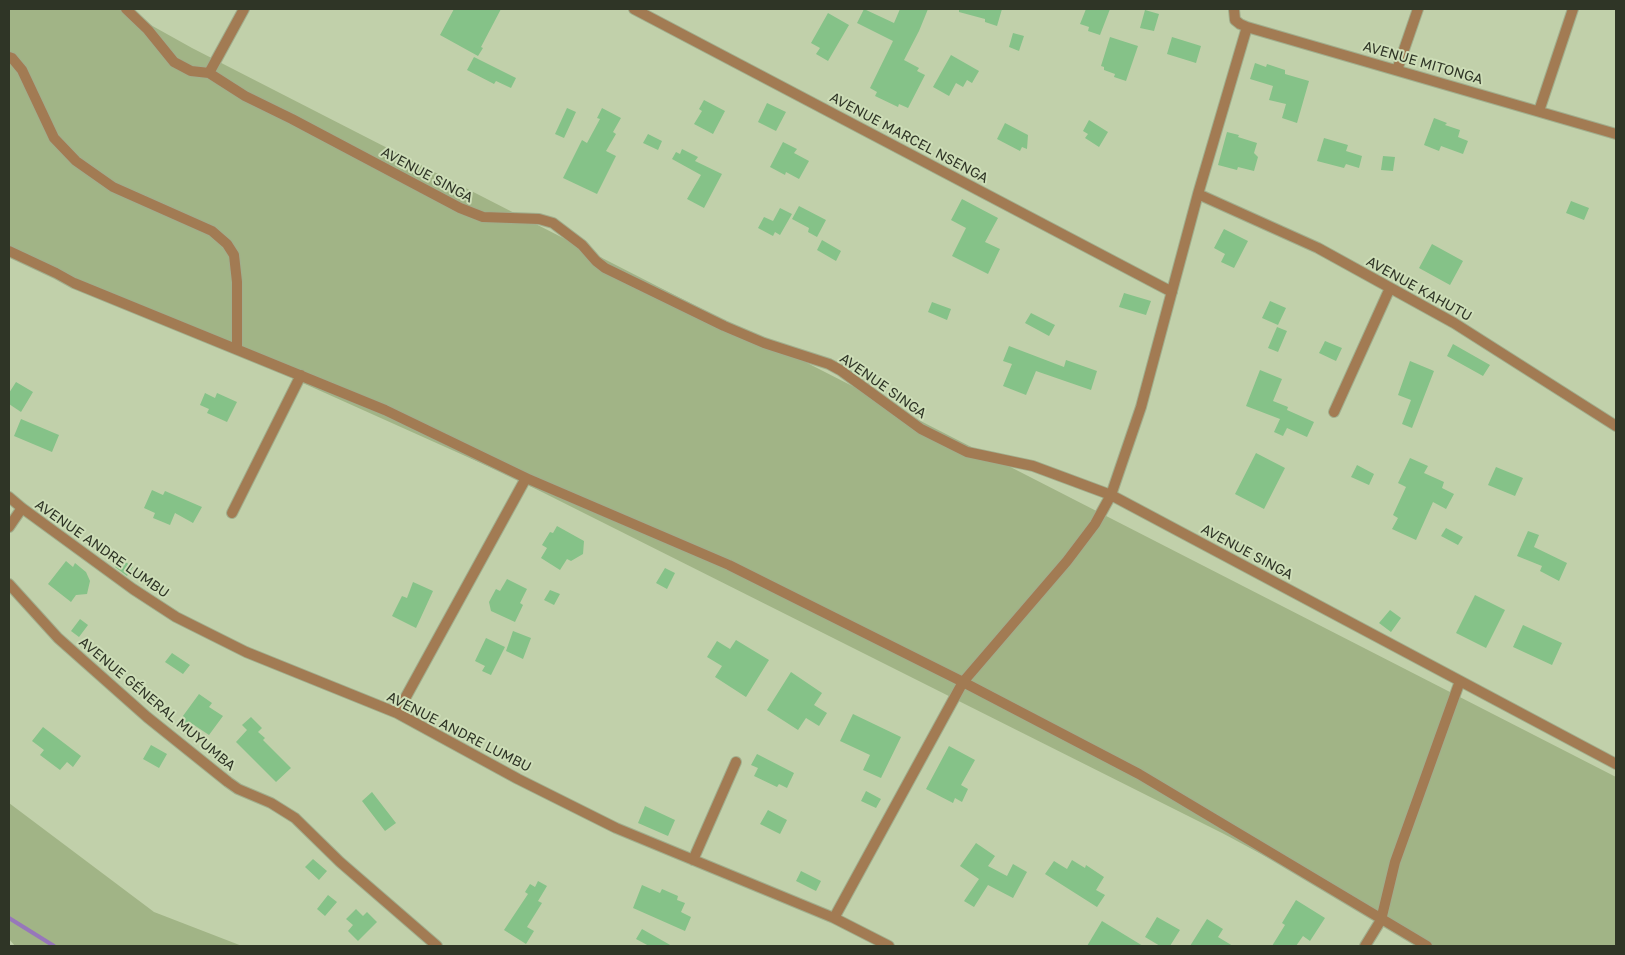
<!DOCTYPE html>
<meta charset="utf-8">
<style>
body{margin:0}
#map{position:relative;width:1625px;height:955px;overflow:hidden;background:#c1d0aa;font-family:"Golos Text",sans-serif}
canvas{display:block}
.frame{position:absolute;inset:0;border:10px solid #2f3526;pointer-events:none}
</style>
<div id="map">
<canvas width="1625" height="955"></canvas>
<div class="frame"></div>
</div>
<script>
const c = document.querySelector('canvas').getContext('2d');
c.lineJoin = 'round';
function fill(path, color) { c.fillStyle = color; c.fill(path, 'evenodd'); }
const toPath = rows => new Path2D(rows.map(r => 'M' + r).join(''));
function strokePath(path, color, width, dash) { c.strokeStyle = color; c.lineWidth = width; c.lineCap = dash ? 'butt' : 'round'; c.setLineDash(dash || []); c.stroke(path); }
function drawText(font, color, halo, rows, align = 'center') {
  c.font = font + ' "Golos Text",sans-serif'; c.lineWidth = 4; c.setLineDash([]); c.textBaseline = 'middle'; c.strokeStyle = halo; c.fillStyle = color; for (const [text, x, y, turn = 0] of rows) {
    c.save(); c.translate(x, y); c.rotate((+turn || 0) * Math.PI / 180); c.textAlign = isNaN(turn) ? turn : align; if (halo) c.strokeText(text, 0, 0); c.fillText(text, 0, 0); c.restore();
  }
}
const green = toPath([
 [9,9,122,9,192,48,1616,777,1616,946,1432,946,1224,834,512,477,9,251],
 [9,803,154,912,242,946,15,946,9,939]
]);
const stream = toPath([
 [9,918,54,946]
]);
const building = toPath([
 [454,9,501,9,481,47,483,48,478,56,440,35],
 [864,9,894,23,900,9,928,9,919,31,904,60,919,68,917,71,925,75,908,108,899,104,898,107,875,96,877,92,870,88,893,41,857,23],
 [959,9,1002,9,997,26,985,22,985,19,959,12],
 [1086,9,1110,9,1100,35,1088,31,1089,27,1080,24],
 [1145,10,1159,14,1154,31,1140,28],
 [828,13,849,25,828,61,816,54,820,48,811,43],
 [1013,33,1024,36,1019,51,1009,47],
 [1110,37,1138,46,1126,81,1114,77,1115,74,1104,70,1104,67,1101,66],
 [1172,37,1201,46,1196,63,1167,54],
 [951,55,979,71,972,83,967,80,963,87,956,83,949,96,933,87],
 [474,57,516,78,511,88,496,81,494,84,467,70],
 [1255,63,1266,67,1267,64,1285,70,1285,74,1309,81,1297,123,1282,118,1286,104,1269,100,1273,86,1250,79],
 [704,100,725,111,713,134,694,124,702,111,699,109],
 [767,103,786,112,776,131,758,122],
 [567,108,576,112,564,138,555,134],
 [602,108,621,118,613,132,616,134,606,151,616,156,597,194,563,178,582,140,587,143,600,119,597,118],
 [1434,118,1447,123,1445,125,1460,130,1458,137,1468,141,1463,154,1441,146,1439,151,1424,145],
 [1089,120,1108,132,1099,147,1085,138,1088,134,1083,131],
 [1005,123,1028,135,1027,149,1022,147,1020,151,997,139],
 [1227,132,1239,135,1238,137,1257,143,1254,153,1258,157,1254,171,1238,167,1237,170,1218,165],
 [648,134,662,141,658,150,643,143],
 [1324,138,1348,145,1346,151,1362,156,1359,168,1346,164,1344,168,1317,161],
 [783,142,797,149,794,153,809,161,799,179,786,172,785,175,770,167],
 [682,149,698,157,695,161,722,174,704,208,687,199,701,175,672,159,676,152,680,154],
 [1383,156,1395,157,1393,171,1381,170],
 [962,199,998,218,985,242,1000,249,988,274,952,256,966,228,951,220],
 [1571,201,1589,208,1584,220,1566,213],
 [799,206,826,220,817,237,808,232,809,228,792,219],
 [780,208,792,214,780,235,775,232,773,236,758,228,764,217,773,221],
 [1224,229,1248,241,1234,268,1221,262,1225,254,1214,248],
 [822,240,841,251,836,261,817,250],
 [1432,244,1463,261,1450,285,1419,268],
 [1124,293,1151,301,1146,315,1119,307],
 [1270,301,1286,308,1278,325,1262,318],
 [932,302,951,309,947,320,928,312],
 [1031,313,1055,325,1049,336,1025,323],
 [1277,327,1287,331,1278,352,1268,348],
 [1325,341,1342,348,1336,361,1319,353],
 [1453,344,1490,365,1483,376,1447,356],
 [1009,346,1064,367,1066,360,1097,371,1091,390,1036,371,1026,395,1003,386,1012,364,1003,361],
 [1410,361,1434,371,1412,428,1402,424,1411,400,1398,395],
 [1260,370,1282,379,1273,401,1288,407,1287,410,1314,422,1307,437,1287,428,1283,436,1274,432,1280,419,1246,406],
 [16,382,33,392,21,412,9,404,9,393],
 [205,393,215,398,217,393,237,402,227,422,207,413,209,409,200,405],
 [21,419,59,435,52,452,14,436],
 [1256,453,1285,468,1264,509,1235,494],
 [1410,458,1428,466,1424,473,1444,482,1442,488,1454,494,1446,509,1433,502,1416,540,1392,529,1398,518,1393,515,1406,487,1398,483],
 [1357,465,1374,474,1369,485,1351,477],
 [1496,467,1523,478,1515,496,1488,485],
 [152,490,163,495,165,491,202,507,193,523,175,513,170,525,153,518,155,513,144,508],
 [557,526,584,541,583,554,571,561,567,559,560,570,541,558,547,548,542,545,550,532,553,533],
 [1446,528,1463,537,1458,545,1441,536],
 [1528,531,1539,535,1534,547,1567,563,1559,581,1540,571,1542,566,1517,556],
 [121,559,133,567,127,576,115,567],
 [66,561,73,567,75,563,86,572,90,581,87,594,76,595,71,602,48,584],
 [665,568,675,573,667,589,656,583],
 [507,579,527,589,520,603,523,605,515,622,491,611,489,602,496,589,500,591],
 [413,582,433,591,416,628,392,616,402,596,407,598],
 [550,590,560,594,554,605,544,600],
 [1475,595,1505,610,1486,648,1456,633],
 [1390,610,1401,618,1391,632,1379,623],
 [80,619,88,625,79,637,71,631],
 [1523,625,1562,643,1552,665,1513,647],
 [513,631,531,638,523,659,506,651],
 [486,638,505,647,491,675,482,671,485,666,475,661],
 [736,640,769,660,746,697,715,677,722,666,707,657,717,641,730,649],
 [172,653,190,665,183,674,165,662],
 [791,672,822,693,814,705,827,713,819,726,806,718,798,730,767,710],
 [199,694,212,703,209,707,223,716,209,735,191,723,189,727,180,720],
 [853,714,901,737,881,778,863,770,870,755,840,741],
 [251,717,262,728,258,732,265,738,263,740,291,768,276,782,236,742,247,730,242,725],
 [43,727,81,756,73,767,67,762,60,770,40,755,44,750,32,741],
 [151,745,167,754,159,768,143,759],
 [949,746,975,760,961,785,968,789,962,802,955,798,953,803,926,789],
 [757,754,794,773,787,788,779,784,777,787,754,776,758,768,751,765],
 [866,791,881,799,876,808,861,801],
 [372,792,396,823,385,831,362,801],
 [645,806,675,820,668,836,638,823],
 [768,810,787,820,780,834,760,824],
 [976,843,995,856,988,866,1007,876,1013,864,1027,872,1013,898,988,885,974,907,964,901,979,879,960,866],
 [313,859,327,871,319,880,305,867],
 [1072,860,1085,868,1086,865,1104,877,1096,890,1105,895,1097,907,1045,874,1054,861,1067,869],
 [801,871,821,881,816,891,796,881],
 [538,881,547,886,538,901,542,903,527,927,534,931,526,944,504,930,528,894,525,892,530,884,535,887],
 [642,885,660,893,662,889,678,896,677,900,685,903,681,912,691,917,685,931,633,908],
 [328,895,337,902,325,916,317,909],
 [1296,900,1325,918,1310,941,1303,936,1296,946,1272,946,1285,925,1282,923],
 [356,909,363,916,367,912,377,922,358,941,348,931,353,925,346,919],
 [1157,917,1180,930,1170,946,1160,946,1145,937],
 [1207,919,1223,929,1218,937,1233,946,1190,946],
 [1102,921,1143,946,1087,946],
 [642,929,672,946,649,946,636,939]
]);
const street = toPath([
 [126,9,148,30,174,62,191,71,209,73,245,96,292,119,460,208,483,217,539,219,553,223,582,245,596,261,605,268,724,326,764,343,829,364,840,370,921,429,967,452,1033,466,1111,495,1616,764],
 [634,9,1172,292],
 [1234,9,1235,20,1240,24,1247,27,1616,134],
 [9,57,12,58,22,70,54,138,76,161,113,187,212,231,227,244,234,255,237,282,237,349],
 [1397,70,1418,9],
 [209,73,244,9],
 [1539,111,1573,9],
 [1198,194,1318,248,1454,323,1616,426],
 [9,251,56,273,74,283,385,410,526,478,729,565,963,682,1139,774,1427,946],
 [1334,412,1390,288],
 [9,497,22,508,133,589,176,617,246,652,397,713,518,779,616,828,834,918,889,946],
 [232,513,301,375],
 [9,527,22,508],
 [9,584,58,638,147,717,228,782,238,789,271,803,295,818,340,862,437,946],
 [397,713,526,478],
 [693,860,736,762],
 [834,918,963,682,1067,561,1095,524,1111,495,1141,407,1198,194,1247,27],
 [1365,946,1381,920,1395,862,1460,681]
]);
const streetNames = [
 ["AVENUE MITONGA",1423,63,16],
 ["AVENUE MARCEL NSENGA",909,138,28],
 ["AVENUE SINGA",427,175,28],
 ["AVENUE KAHUTU",1419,289,29],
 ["AVENUE SINGA",883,386,35],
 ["AVENUE ANDRE LUMBU",102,549,35],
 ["AVENUE SINGA",1247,552,28],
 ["AVENUE GÉNERAL MUYUMBA",157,704,40],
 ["AVENUE ANDRE LUMBU",459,732,27]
];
fill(green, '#a1b486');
strokePath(stream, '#9777ba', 4);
fill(building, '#85c288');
strokePath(street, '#a1ae8d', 12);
strokePath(street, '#a27b53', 10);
drawText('14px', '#2f3526', '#cdddb7', streetNames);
</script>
